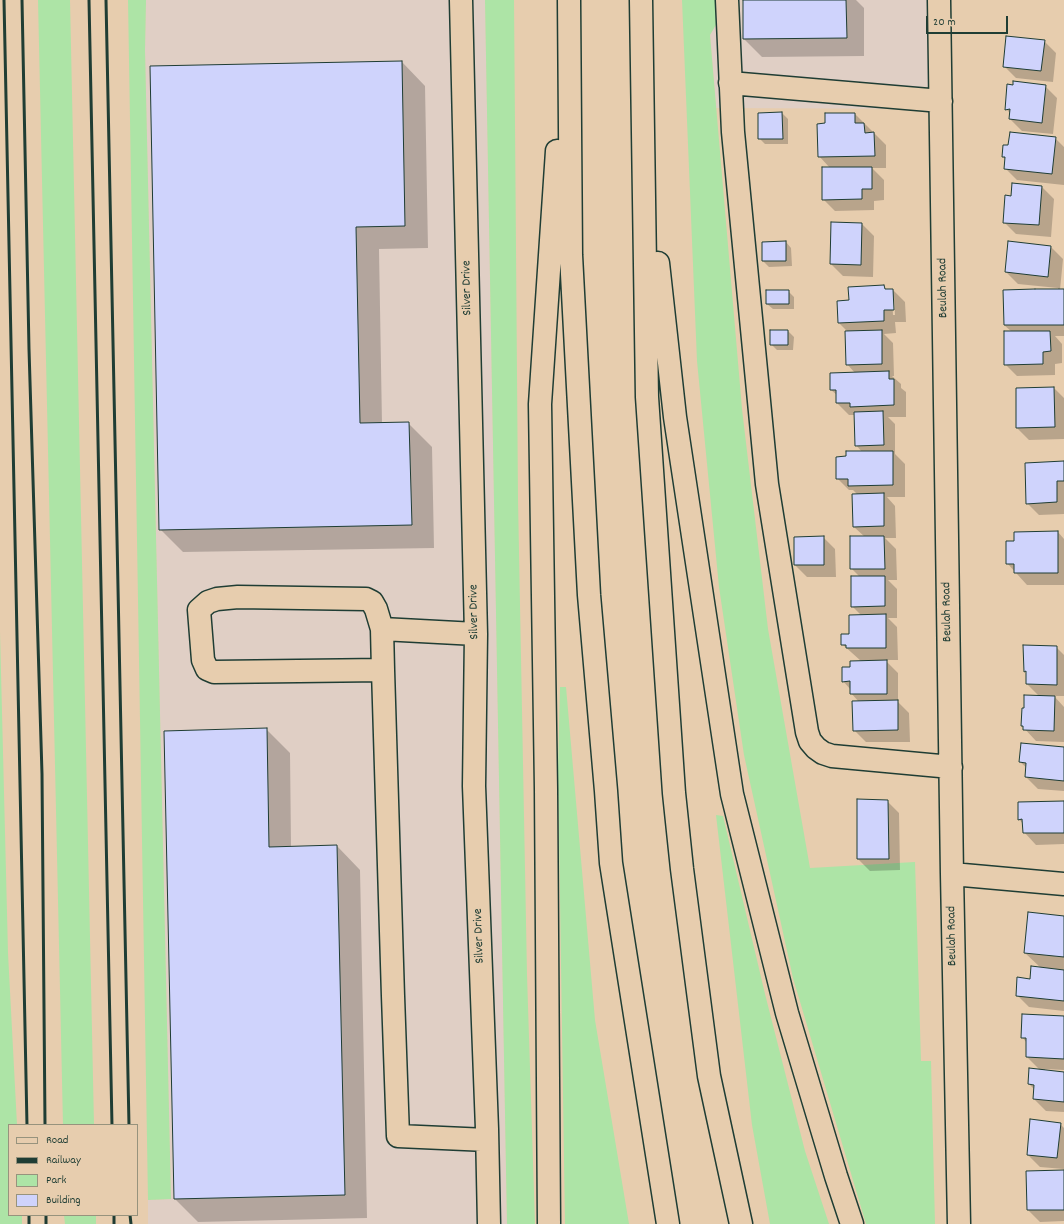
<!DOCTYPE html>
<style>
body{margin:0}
#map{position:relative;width:1064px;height:1224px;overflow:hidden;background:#e7cdae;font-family:Dekko,sans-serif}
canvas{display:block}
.legend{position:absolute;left:8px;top:1124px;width:130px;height:92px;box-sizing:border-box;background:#e7cdae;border:1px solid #97937d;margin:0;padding:5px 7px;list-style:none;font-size:12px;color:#1f3d34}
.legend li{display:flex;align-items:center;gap:8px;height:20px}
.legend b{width:20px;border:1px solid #97937d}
.scale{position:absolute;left:926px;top:16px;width:82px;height:18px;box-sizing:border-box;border:2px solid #1f3d34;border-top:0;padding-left:5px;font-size:12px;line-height:14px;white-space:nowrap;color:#1f3d34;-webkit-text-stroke:3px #e7cdae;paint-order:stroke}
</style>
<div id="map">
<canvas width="1064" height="1224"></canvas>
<ul class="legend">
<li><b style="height:5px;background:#e7cdae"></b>Road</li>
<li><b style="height:5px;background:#1f3d34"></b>Railway</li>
<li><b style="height:11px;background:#ade4a6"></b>Park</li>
<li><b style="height:11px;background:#cfd3fc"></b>Building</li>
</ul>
<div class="scale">20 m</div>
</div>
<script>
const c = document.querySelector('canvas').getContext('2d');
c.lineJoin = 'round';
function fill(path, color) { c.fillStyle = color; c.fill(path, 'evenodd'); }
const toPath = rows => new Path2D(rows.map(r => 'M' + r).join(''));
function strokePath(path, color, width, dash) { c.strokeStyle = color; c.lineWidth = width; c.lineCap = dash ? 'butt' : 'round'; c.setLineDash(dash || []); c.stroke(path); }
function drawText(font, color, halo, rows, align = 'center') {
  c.font = font + ' Dekko,sans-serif'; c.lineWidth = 4; c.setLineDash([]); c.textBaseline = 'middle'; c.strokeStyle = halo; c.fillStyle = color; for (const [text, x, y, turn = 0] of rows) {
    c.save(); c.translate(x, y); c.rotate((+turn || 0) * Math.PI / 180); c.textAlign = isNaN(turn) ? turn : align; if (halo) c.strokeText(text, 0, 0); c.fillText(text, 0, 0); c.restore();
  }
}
const built = toPath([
 [146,0,485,0,507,1224,148,1224,148,1200,171,1199,145,50],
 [719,0,944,0,948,109,716,108,710,34,720,18]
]);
const green = toPath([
 [38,0,70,0,94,1125,63,1125],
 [128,0,146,0,145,50,171,1199,148,1200],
 [485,0,514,0,518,499,527,975,535,1224,507,1224],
 [682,0,719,0,720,18,710,35,742,409,768,629,810,868,915,862,921,1061,931,1061,935,1224,866,1224,793,978,744,755,719,587,697,361],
 [0,632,8,953,17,1125,9,1125,9,1215,22,1215,22,1224,0,1224],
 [560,687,566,687,595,1020,629,1224,565,1224,558,770],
 [716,815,723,816,765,994,805,1151,829,1224,770,1224,752,1125],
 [64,1215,96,1215,96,1224,65,1224]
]);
const shadow = toPath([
 [744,0,856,0,864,8,864,56,762,57,744,39],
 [1044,41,1056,53,1053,82,1016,78,1004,66],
 [402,62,425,86,428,248,379,249,382,424,409,424,432,447,434,548,183,552,160,529],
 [1014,86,1045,86,1057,98,1053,134,1022,131,1010,119,1011,114,1006,109],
 [782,113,788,119,788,144,765,144,759,138],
 [855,114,886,145,886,168,872,168,884,180,884,200,874,201,874,210,835,211,823,199,830,168,819,156,826,124],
 [1055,138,1064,147,1064,185,1017,180,1005,168,1006,160,1003,157],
 [1042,187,1054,199,1051,237,1016,234,1004,222,1012,197],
 [862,224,874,236,873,277,843,276,831,264],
 [786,242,791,248,792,266,769,267,763,261],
 [1051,247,1063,259,1060,290,1064,290,1064,336,1055,336,1062,344,1062,363,1055,364,1055,375,1017,376,1005,364,1012,332,1004,325,1058,290,1058,288,1018,284,1006,272],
 [884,287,887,290,893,290,905,302,906,322,895,322,896,333,884,334,893,343,894,376,892,376,901,384,901,388,906,392,906,417,888,417,895,424,895,454,905,464,905,497,887,497,895,506,896,538,885,538,896,549,897,580,888,580,897,589,897,618,888,618,897,627,898,660,885,660,898,673,898,702,909,713,910,742,866,742,854,730,859,702,851,693,851,690,843,681,851,668,861,661,842,644,850,635,861,615,852,606,860,577,851,568,865,537,854,527,858,495,853,490,849,490,837,478,847,457,862,452,856,445,855,415,849,415,837,403,837,395,831,390,855,373,847,364,848,332,839,323,838,302,850,301],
 [892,297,894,297,895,315,893,315],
 [788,291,794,297,794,309,773,309,767,304],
 [788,331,794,337,793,350,777,350,771,344],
 [1054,388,1064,398,1064,439,1029,440,1017,428,1017,389],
 [1064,462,1064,514,1039,515,1027,503],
 [1058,532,1064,539,1064,585,1027,585,1007,563,1015,542],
 [823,537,835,549,836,577,807,577,795,565,795,538],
 [1056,647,1064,655,1064,696,1054,696,1064,707,1064,742,1036,741,1022,726,1040,697,1027,684,1027,673,1025,671],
 [266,729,290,753,291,847,337,846,360,870,367,1218,198,1222,175,1199],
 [1064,748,1064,791,1038,789,1026,777,1027,768,1020,762],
 [887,801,899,813,900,870,870,871,858,859],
 [1064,802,1064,844,1036,845,1024,832,1023,824,1019,819],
 [1064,917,1064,1011,1029,1007,1017,995,1041,968,1025,953],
 [1064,1017,1064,1070,1045,1069,1045,1071,1064,1073,1064,1112,1046,1111,1034,1099,1034,1089,1029,1084,1040,1070,1027,1057,1027,1043,1022,1037],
 [1060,1124,1064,1128,1064,1169,1040,1167,1028,1155],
 [1064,1171,1064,1221,1040,1222,1028,1210]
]);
const building = toPath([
 [743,0,846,0,847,38,743,39,743,0],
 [1006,36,1045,40,1041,71,1003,67,1006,36],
 [402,61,405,226,356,227,360,423,409,422,412,525,159,530,150,66,402,61],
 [1013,81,1046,85,1042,123,1009,119,1010,109,1005,110,1007,84,1013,85,1013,81],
 [782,112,783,139,758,139,758,113,782,112],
 [825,113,855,113,855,123,864,123,865,133,874,132,875,156,818,157,817,124,825,123,825,113],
 [1010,132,1056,137,1052,174,1004,169,1005,157,1002,157,1003,145,1008,145,1010,132],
 [822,167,872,167,872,189,862,189,862,199,822,200,822,167],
 [1012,183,1042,186,1039,225,1003,223,1005,195,1011,196,1012,183],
 [831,222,862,223,861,265,830,264,831,222],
 [786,241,786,261,762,261,762,242,786,241],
 [1008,241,1051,246,1048,277,1005,272,1008,241],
 [884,285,885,289,893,289,894,310,884,310,884,321,838,323,837,301,849,300,848,287,884,285],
 [1035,289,1064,289,1064,325,1004,325,1003,290,1035,289],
 [766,290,789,290,789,304,766,304,766,290],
 [770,330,788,330,788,345,770,345,770,330],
 [882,330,882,364,846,365,845,331,882,330],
 [1004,331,1050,331,1051,351,1043,352,1043,364,1004,365,1004,331],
 [889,371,889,379,894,379,894,405,850,407,850,403,836,403,836,390,830,390,830,373,889,371],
 [1054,387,1055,427,1016,428,1016,388,1054,387],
 [883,411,884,445,855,446,854,412,883,411],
 [846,451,893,451,893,485,848,486,848,479,836,479,836,457,846,456,846,451],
 [1064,461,1064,481,1057,481,1057,502,1026,504,1025,463,1064,461],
 [884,493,884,526,853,527,852,494,884,493],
 [1058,531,1058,573,1014,573,1014,564,1006,564,1006,541,1014,541,1014,532,1058,531],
 [824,536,824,565,794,565,794,537,824,536],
 [850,536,884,536,885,569,850,569,850,536],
 [851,576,885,576,885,606,851,607,851,576],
 [886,614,886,648,846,648,846,645,841,645,841,634,849,634,849,615,886,614],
 [1023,645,1057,646,1057,685,1026,684,1026,671,1024,672,1023,645],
 [887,660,887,694,850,694,850,681,842,682,842,667,850,667,850,661,887,660],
 [1024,695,1055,696,1054,731,1023,730,1023,726,1021,726,1022,708,1024,708,1024,695],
 [898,700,898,730,853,731,852,701,898,700],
 [267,728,269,847,337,845,345,1195,174,1199,164,731,267,728],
 [1021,743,1064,747,1064,781,1025,777,1026,763,1019,762,1021,743],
 [857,799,888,800,889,859,857,859,857,799],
 [1064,801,1064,833,1023,833,1022,819,1018,820,1018,802,1064,801],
 [1028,912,1064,916,1064,957,1024,953,1028,912],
 [1031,966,1064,970,1064,1001,1016,996,1017,977,1030,979,1031,966],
 [1022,1014,1064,1016,1064,1059,1026,1057,1026,1038,1021,1038,1022,1014],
 [1029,1068,1064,1072,1064,1102,1033,1099,1034,1085,1028,1084,1029,1068],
 [1030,1119,1061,1123,1057,1158,1027,1155,1030,1119],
 [1064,1170,1064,1210,1027,1210,1026,1171,1064,1170]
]);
const minor = toPath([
 [461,0,476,634,474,786,487,1129,489,1224],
 [727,0,733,132,767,484,807,732,810,741,816,748,823,753,832,756,951,767],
 [939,0,952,874,959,1224],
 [730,83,941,101],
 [382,629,476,634],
 [383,670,214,672,207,669,203,660,199,610,208,602,217,599,238,597,366,599,372,602,376,609,382,629,383,670,393,996,398,1136,487,1140],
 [952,874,1064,884]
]);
const highway = toPath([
 [569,0,571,255,589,595,606,791,611,863,668,1224],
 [641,0,647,397,674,793,682,869,709,1076,741,1224],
 [658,263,675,417,732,794,787,1013,836,1176,852,1224],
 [549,1224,546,789,540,404,557,151]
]);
const rail = toPath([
 [4,0,27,1125],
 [22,0,29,349,42,774,45,1125],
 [89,0,112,1125],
 [106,0,129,1125],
 [29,1215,29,1224],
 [46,1215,46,1224],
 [114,1215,114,1224],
 [130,1215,131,1224]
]);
const streetNames = [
 ["Silver Drive",468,288,-91],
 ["Beulah Road",944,288,-91],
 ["Silver Drive",475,612,-91],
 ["Beulah Road",948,612,-91],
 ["Silver Drive",480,936,-92],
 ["Beulah Road",953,936,-91]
];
fill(built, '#e0cfc5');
fill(green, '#ade4a6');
fill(shadow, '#0003');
fill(building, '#cfd3fc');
strokePath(building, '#1f3d34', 1);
strokePath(minor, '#1f3d34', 25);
strokePath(highway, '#1f3d34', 25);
strokePath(minor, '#e7cdae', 22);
strokePath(highway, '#e7cdae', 22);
strokePath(rail, '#1f3d34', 3);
drawText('13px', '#1f3d34', '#e7cdae', streetNames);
</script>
